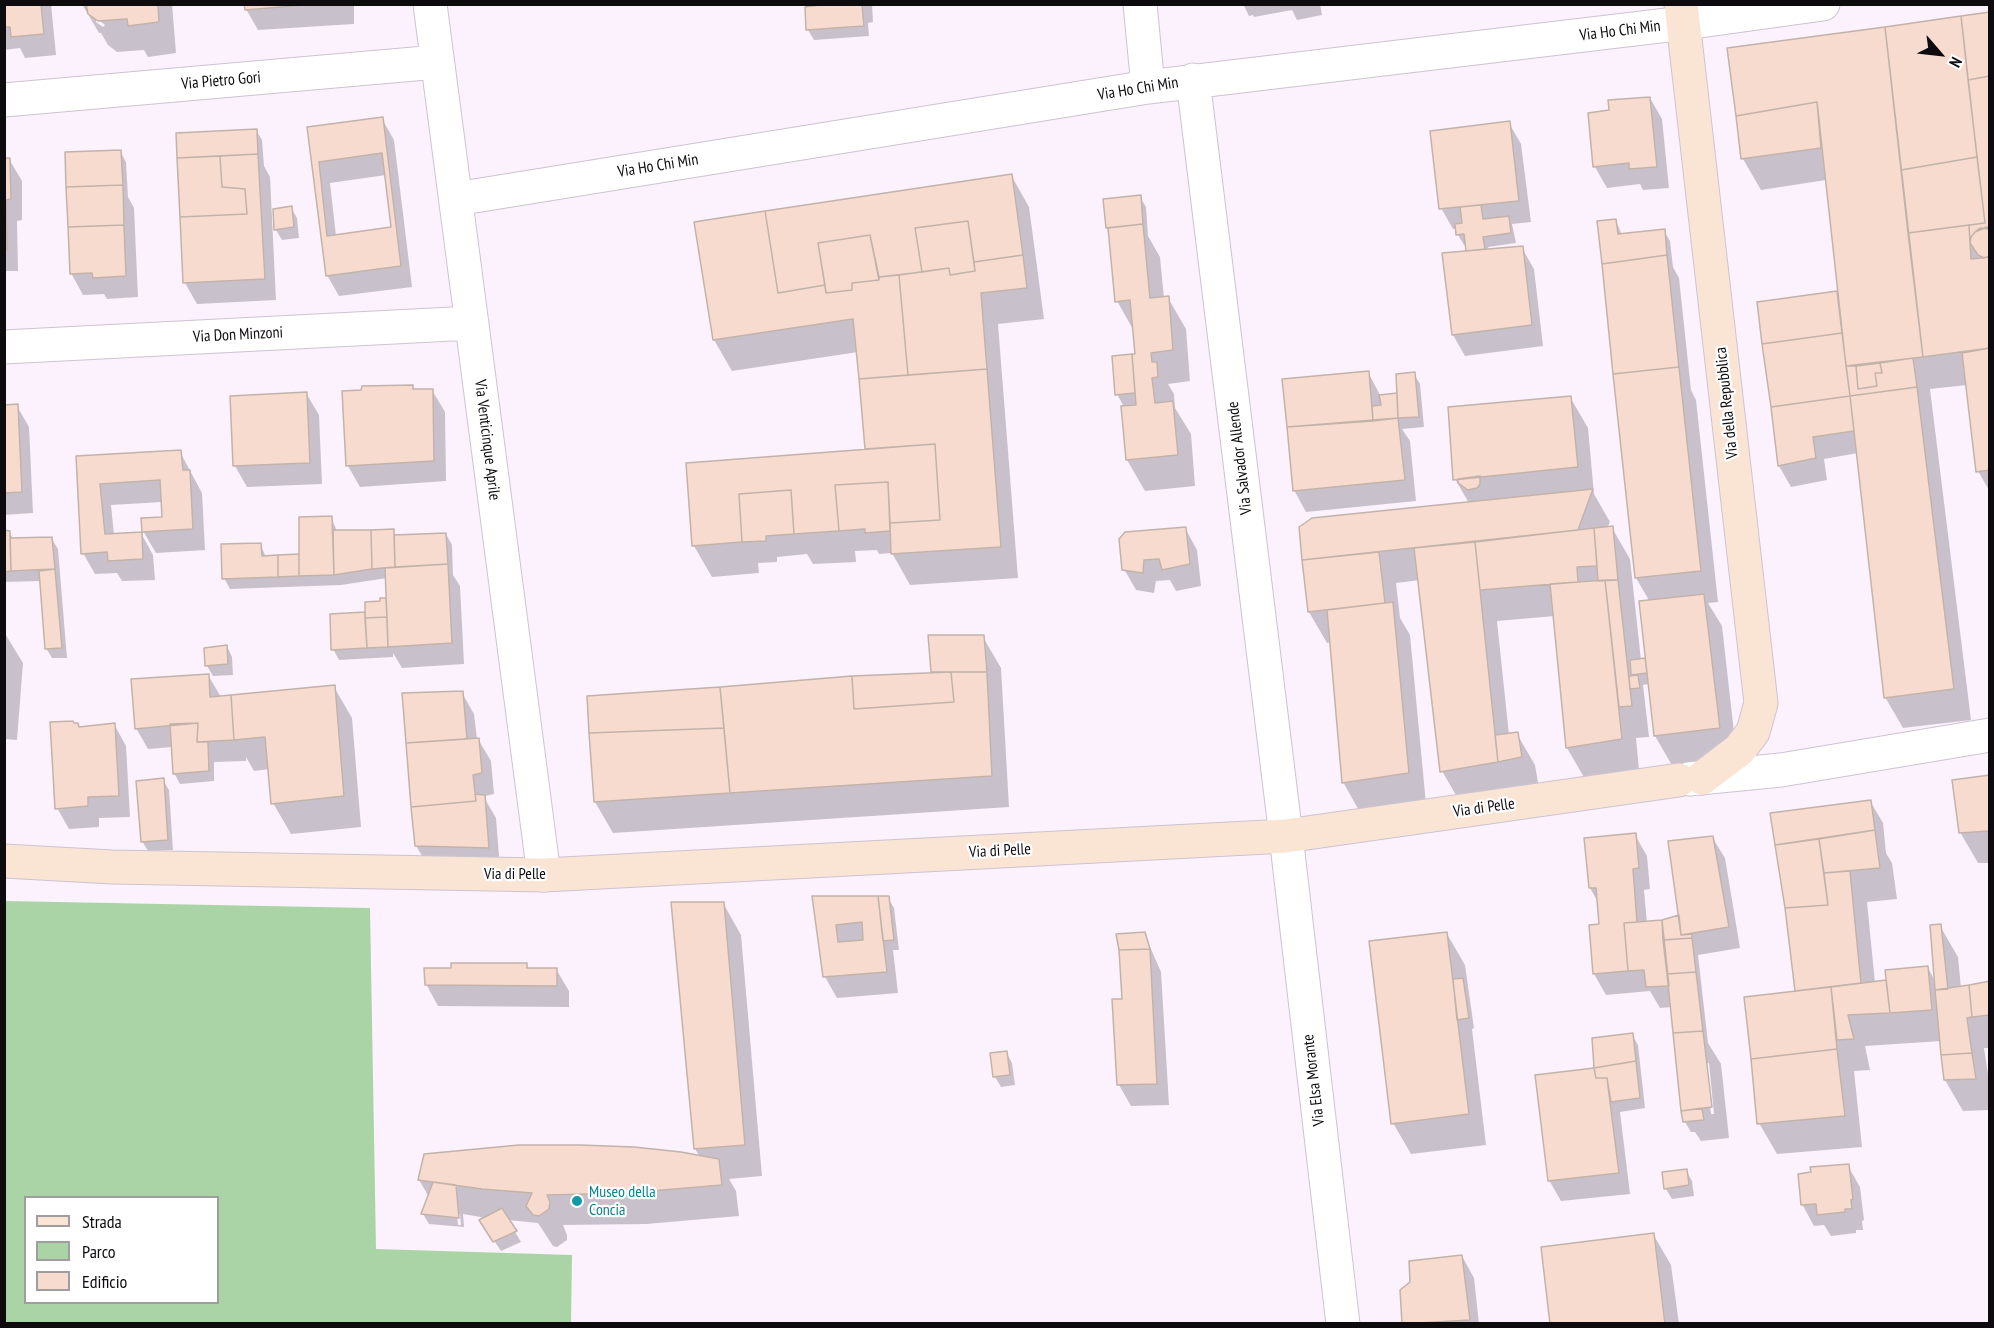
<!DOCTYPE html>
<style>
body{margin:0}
#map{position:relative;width:1994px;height:1328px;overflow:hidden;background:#fbf2fe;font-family:"PT Sans Narrow",sans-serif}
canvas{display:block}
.frame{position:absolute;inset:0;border:6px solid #0e0b0f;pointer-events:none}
.legend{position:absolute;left:24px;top:1196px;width:195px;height:108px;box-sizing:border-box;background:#fff;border:2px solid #9f9d9f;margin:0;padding:8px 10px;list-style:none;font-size:18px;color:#0e0b0f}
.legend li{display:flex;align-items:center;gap:12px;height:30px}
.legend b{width:30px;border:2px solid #9f9d9f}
.north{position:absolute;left:1910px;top:24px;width:60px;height:60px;-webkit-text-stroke:4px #fff;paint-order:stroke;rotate:118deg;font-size:16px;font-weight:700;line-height:24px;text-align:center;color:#0e0b0f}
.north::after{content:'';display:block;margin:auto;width:21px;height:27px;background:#0e0b0f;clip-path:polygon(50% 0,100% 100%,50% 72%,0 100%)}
</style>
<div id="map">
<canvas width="1994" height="1328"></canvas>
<div class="frame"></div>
<ul class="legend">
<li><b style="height:8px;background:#fae5d5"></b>Strada</li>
<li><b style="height:16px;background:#aad4a5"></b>Parco</li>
<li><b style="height:16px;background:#f7dbcf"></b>Edificio</li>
</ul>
<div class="north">N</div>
</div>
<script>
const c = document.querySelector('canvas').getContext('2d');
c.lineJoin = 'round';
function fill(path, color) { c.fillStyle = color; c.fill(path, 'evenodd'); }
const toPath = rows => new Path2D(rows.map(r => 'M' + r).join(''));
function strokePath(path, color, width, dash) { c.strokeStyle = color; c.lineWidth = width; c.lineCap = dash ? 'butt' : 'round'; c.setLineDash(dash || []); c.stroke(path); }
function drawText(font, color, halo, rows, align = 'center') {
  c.font = font + ' "PT Sans Narrow",sans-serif'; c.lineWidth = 4.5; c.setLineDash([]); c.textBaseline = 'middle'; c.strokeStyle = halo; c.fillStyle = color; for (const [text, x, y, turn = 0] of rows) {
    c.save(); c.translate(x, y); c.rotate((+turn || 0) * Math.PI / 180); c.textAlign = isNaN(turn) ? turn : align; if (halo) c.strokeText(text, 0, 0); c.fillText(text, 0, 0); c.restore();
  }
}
const green = toPath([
 [5,901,370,908,376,1249,572,1255,571,1323,5,1323],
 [26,1198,218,1198,218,1302,26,1302]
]);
const shadow = toPath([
 [4,4,51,4,56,55,25,58,20,48,4,50],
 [82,4,172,4,176,53,148,57,144,50,117,52,108,45,101,33,99,33],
 [96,18,105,25,103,27,96,22],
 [246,4,354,4,354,24,258,30,246,9],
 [806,4,872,4,873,22,868,23,869,36,814,40,808,30],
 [1243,4,1320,4,1322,15,1297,20,1292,10,1254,17,1253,15,1249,16],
 [1990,14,1990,492,1978,471,1967,385,1930,389,1971,720,1903,728,1885,697,1858,453,1824,459,1827,480,1791,487,1779,466,1759,304,1838,292,1826,180,1761,190,1743,159,1728,50],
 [1650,98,1662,119,1669,188,1643,190,1640,184,1607,188,1595,167,1611,112],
 [382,119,394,140,412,287,339,296,327,275,309,128],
 [386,175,392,229,336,236,330,183],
 [1509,123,1521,144,1531,222,1512,224,1516,243,1488,247,1489,250,1522,248,1534,269,1543,346,1465,356,1453,335,1468,252,1467,244,1464,245,1458,235,1457,229,1453,229,1441,208],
 [256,130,262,140,264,166,270,177,276,300,197,304,185,283,177,134],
 [120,151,126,162,128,197,134,208,138,297,107,299,104,294,83,295,71,273],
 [9,159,22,181,22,220,17,221,18,271,4,271,4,160],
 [1011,175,1029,207,1044,319,998,324,1018,578,910,585,892,553,879,554,877,550,855,551,856,562,813,564,807,554,777,557,777,562,758,563,759,573,712,577,694,546,867,450,858,352,732,371,714,340,696,223],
 [1140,197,1146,207,1148,236,1160,257,1164,298,1168,298,1186,329,1190,381,1168,384,1174,394,1175,408,1191,434,1195,486,1145,491,1127,460,1124,407,1117,394,1113,357,1136,355,1134,331,1117,301,1110,233,1107,228,1104,200],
 [291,208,297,218,299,238,282,240,276,230,275,211],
 [1616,221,1622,235,1664,231,1670,241,1673,267,1679,278,1691,390,1696,400,1718,602,1708,603,1722,626,1737,759,1673,767,1655,736,1649,684,1643,685,1649,737,1636,738,1639,770,1585,779,1567,748,1555,616,1497,621,1509,735,1517,734,1535,765,1539,788,1460,802,1442,771,1420,580,1396,583,1400,618,1410,635,1426,804,1361,814,1343,782,1331,642,1327,643,1309,612,1300,528,1469,503,1455,479,1570,397,1588,428,1594,494,1610,522,1607,528,1612,528,1630,559,1641,660,1644,660,1647,666,1650,602,1636,578,1604,264],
 [1368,372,1381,397,1399,395,1414,374,1420,384,1424,427,1402,429,1410,441,1416,501,1306,512,1294,490],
 [412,387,414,390,432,390,445,412,446,481,360,487,348,466],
 [306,393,319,415,322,484,247,487,235,466],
 [4,406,17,406,29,427,33,513,4,515],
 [180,452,202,493,205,550,156,553,143,531,163,519,162,502,111,505,114,535,141,533,153,555,155,580,122,581,117,573,95,574,83,553,78,457],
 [331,517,337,531,393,531,396,537,446,534,452,545,453,575,460,586,464,664,402,668,393,653,393,657,339,660,333,649,366,614,385,599,388,605,387,578,341,585,230,589,224,578,260,544,266,557,301,556],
 [1185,528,1197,550,1201,586,1176,591,1170,580,1156,581,1154,593,1136,590,1124,569],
 [4,532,9,532,14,540,52,539,58,549,67,658,52,658,46,648,41,581,4,582],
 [4,632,23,663,17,740,4,739],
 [930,637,983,637,1001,668,1009,807,613,833,595,802,933,673],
 [227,646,232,657,233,675,213,676,207,666,205,649],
 [208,675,221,697,334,687,352,718,361,827,291,834,273,803,270,769,254,771,246,757,246,761,214,762,214,781,180,784,174,773,173,747,148,749,136,728],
 [462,693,474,714,477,739,478,739,491,761,494,794,485,796,485,799,496,818,500,869,429,867,416,846],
 [114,724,126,746,130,817,99,818,99,827,69,829,57,808,80,728],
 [1990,776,1990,863,1978,863,1960,832],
 [163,780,169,790,173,850,148,851,142,841],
 [1870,801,1883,823,1886,853,1892,863,1897,899,1867,902,1875,983,1888,982,1928,968,1936,983,1940,926,1958,957,1961,988,1990,983,1990,1048,1984,1048,1990,1087,1990,1110,1963,1111,1945,1080,1942,1041,1865,1046,1870,1070,1854,1071,1862,1147,1777,1154,1759,1123,1797,992,1772,814],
 [1635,835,1647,856,1650,889,1644,890,1647,923,1662,921,1680,916,1712,837,1725,858,1740,948,1698,955,1708,1043,1721,1064,1729,1138,1701,1141,1695,1132,1691,1132,1685,1122,1672,1007,1660,1008,1650,991,1606,995,1594,974,1590,927,1600,926,1598,902,1590,888],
 [1706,1063,1709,1063,1714,1114,1711,1114],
 [814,898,888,898,894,908,899,950,893,950,898,993,837,998,825,977],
 [723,903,741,935,762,1176,729,1179,736,1191,739,1216,646,1224,563,1225,567,1235,567,1240,557,1247,553,1246,538,1223,508,1220,521,1242,501,1251,487,1230,486,1218,463,1214,464,1227,429,1224,423,1214,429,1197,419,1180,700,1157,695,1149],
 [457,1214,460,1214,461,1225,458,1225],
 [1144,933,1161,972,1169,1105,1131,1106,1119,1085,1114,1001,1123,1000],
 [1447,934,1465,965,1474,1028,1472,1029,1486,1145,1411,1154,1393,1123],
 [526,965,529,969,556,969,569,991,569,1007,438,1006,426,984],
 [1632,1035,1638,1045,1645,1108,1620,1112,1630,1194,1561,1201,1549,1180,1594,1070],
 [1006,1052,1012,1063,1015,1085,1001,1087,995,1077],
 [1848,1166,1860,1187,1864,1220,1862,1221,1863,1230,1856,1230,1856,1233,1831,1236,1824,1225,1814,1226,1802,1204],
 [1686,1170,1692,1181,1694,1196,1672,1199,1666,1189,1663,1174],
 [1653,1234,1671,1265,1679,1324,1552,1324],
 [1462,1256,1474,1278,1479,1324,1404,1324]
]);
const building = toPath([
 [4,4,41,4,44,34,11,37,10,27,4,27,4,4],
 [86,4,158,4,159,22,128,26,127,19,98,21,88,14,86,4],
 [244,4,317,4,245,10,244,4],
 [827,4,862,4,864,26,806,30,805,7,827,4],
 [1990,12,1990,76,1968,80,1961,16,1990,12],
 [1961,16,1977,157,1901,170,1885,27,1961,16],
 [1885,27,1923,357,1846,366,1817,102,1736,116,1727,48,1885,27],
 [1990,76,1990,229,1980,228,1975,232,1971,237,1970,243,1969,225,1985,223,1968,80,1990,76],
 [1650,97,1657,167,1629,169,1629,163,1593,167,1588,113,1609,110,1608,100,1650,97],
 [1817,102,1821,148,1741,159,1736,116,1817,102],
 [383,117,401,266,326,276,307,127,383,117],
 [382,153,391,227,327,236,319,162,382,153],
 [1510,121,1519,201,1439,209,1430,131,1510,121],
 [257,129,258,154,177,158,176,133,257,129],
 [121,150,123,185,66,187,65,152,121,150],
 [258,154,265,279,183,283,180,217,247,214,245,189,222,187,220,156,258,154],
 [220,156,222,187,245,189,247,214,180,217,177,158,220,156],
 [1977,157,1985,223,1908,233,1901,170,1977,157],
 [4,158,10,158,11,199,6,200,7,250,4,250,4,158],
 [1012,174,1023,255,974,262,968,221,915,228,922,272,879,277,870,235,818,243,825,285,778,293,765,211,1012,174],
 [123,185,124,225,68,227,66,187,123,185],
 [1141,195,1143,224,1106,228,1103,199,1141,195],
 [1481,205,1483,219,1509,216,1511,233,1483,237,1485,249,1466,251,1464,234,1456,235,1455,224,1462,223,1460,207,1481,205],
 [292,206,294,227,274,230,273,209,292,206],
 [765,211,778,293,825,285,826,293,852,290,852,283,879,280,879,277,899,275,908,375,859,379,853,319,713,340,694,222,765,211],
 [1616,219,1618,234,1665,229,1667,255,1602,264,1597,221,1616,219],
 [968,221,975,271,950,275,949,268,922,272,915,228,968,221],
 [1143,224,1150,298,1169,296,1173,350,1151,353,1152,362,1157,362,1158,377,1152,378,1155,403,1173,401,1178,455,1126,460,1121,406,1136,405,1132,354,1135,354,1130,300,1115,302,1108,228,1143,224],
 [124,225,126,276,93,278,92,273,70,274,68,227,124,225],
 [1969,225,1971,259,1989,257,1990,348,1923,357,1908,233,1969,225],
 [1987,227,1990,229,1990,256,1984,258,1978,255,1970,243,1971,237,1975,232,1987,227],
 [870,235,879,280,852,283,852,290,826,293,818,243,870,235],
 [1523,246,1532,325,1452,335,1442,253,1523,246],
 [1023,255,1027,288,981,293,987,369,908,375,899,275,949,268,950,275,975,271,974,262,1023,255],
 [1667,255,1679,367,1613,374,1602,264,1667,255],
 [1837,291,1842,333,1762,344,1757,302,1837,291],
 [1842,333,1850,396,1771,407,1762,344,1842,333],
 [1990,348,1990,470,1976,472,1962,353,1990,348],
 [1132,354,1135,393,1115,395,1112,356,1132,354],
 [1913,358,1917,387,1850,396,1846,366,1856,366,1858,389,1877,386,1875,373,1882,373,1880,363,1913,358],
 [1880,363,1882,373,1875,373,1877,386,1858,389,1856,366,1880,363],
 [1679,367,1701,571,1635,578,1613,374,1679,367],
 [987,369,1001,547,891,554,890,523,940,520,935,444,865,449,859,379,987,369],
 [1369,371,1373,421,1287,427,1282,379,1369,371],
 [1415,372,1419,417,1398,418,1396,374,1415,372],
 [413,385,413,389,433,389,434,461,346,466,342,391,361,390,362,386,413,385],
 [1917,387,1954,689,1884,698,1850,396,1917,387],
 [307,392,310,463,233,466,230,396,307,392],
 [1397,393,1398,418,1373,421,1372,406,1381,405,1379,395,1397,393],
 [1571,396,1578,467,1453,480,1448,407,1571,396],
 [1850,396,1854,431,1813,437,1816,458,1778,466,1771,407,1850,396],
 [18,404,22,492,4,493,4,405,18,404],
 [1398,418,1405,480,1293,491,1287,427,1398,418],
 [935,444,940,520,890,523,888,482,835,485,839,531,794,534,791,490,739,494,742,542,692,546,686,463,935,444],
 [181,450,183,470,190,470,193,529,142,532,143,559,108,561,107,552,81,554,76,456,181,450],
 [160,480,162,517,141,518,142,532,105,534,100,484,160,480],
 [1480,476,1480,484,1477,488,1468,490,1458,483,1458,479,1480,476],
 [888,482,890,531,865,533,865,529,839,531,835,485,888,482],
 [1593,489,1578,530,1302,560,1299,527,1312,518,1593,489],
 [791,490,794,534,766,536,766,541,742,542,739,494,791,490],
 [332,516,334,575,299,576,299,517,332,516],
 [1613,526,1618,580,1598,581,1594,528,1613,526],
 [1186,527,1190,564,1162,570,1159,559,1144,560,1143,573,1122,570,1119,539,1125,532,1186,527],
 [1594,528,1597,566,1577,567,1578,582,1480,590,1475,542,1594,528],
 [394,529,395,567,372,569,371,530,394,529],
 [4,530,10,531,11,571,4,572,4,530],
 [333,530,371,530,372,569,334,575,333,530],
 [446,533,448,564,395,567,394,535,446,533],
 [52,537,55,569,11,571,10,538,52,537],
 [1475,542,1498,762,1440,772,1414,548,1475,542],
 [261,543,262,556,278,555,278,577,222,579,221,544,261,543],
 [1379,552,1385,603,1308,612,1302,560,1379,552],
 [299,554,299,576,278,577,278,555,299,554],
 [448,564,452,643,388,647,385,568,448,564],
 [55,569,62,648,45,649,39,571,55,569],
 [1605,580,1622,739,1566,748,1550,584,1605,580],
 [1605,580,1618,580,1632,706,1619,707,1605,580],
 [1704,594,1720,728,1654,736,1639,601,1704,594],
 [380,598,386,598,387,617,365,618,365,602,380,601,380,598],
 [1393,602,1409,773,1342,783,1327,610,1393,602],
 [365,612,367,648,331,650,330,614,365,612],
 [387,617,388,647,367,648,365,618,387,617],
 [928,635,984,635,987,672,931,672,928,635],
 [227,645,228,664,205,666,204,648,227,645],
 [1645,658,1647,673,1631,675,1630,660,1645,658],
 [951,672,987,672,992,776,730,793,720,687,852,676,854,709,954,702,951,672],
 [951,672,954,702,854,709,852,676,951,672],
 [209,674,210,697,231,695,234,740,197,742,198,723,135,729,131,679,209,674],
 [1638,675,1640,688,1630,689,1629,676,1638,675],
 [335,685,344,796,271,804,265,737,234,740,231,695,335,685],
 [720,687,724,728,589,733,587,696,720,687],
 [463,691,467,739,406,743,402,693,463,691],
 [73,721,74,723,78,723,79,727,115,723,119,796,88,797,88,806,55,809,50,722,73,721],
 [198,723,197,742,208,742,209,771,173,774,170,724,198,723],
 [724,728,730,793,594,802,589,733,724,728],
 [1518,732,1522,757,1498,762,1495,735,1518,732],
 [479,738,482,773,473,775,476,801,411,807,406,743,479,738],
 [1990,775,1990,831,1959,833,1952,780,1990,775],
 [164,778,168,840,141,842,136,781,164,778],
 [475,794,485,795,489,848,415,846,411,807,476,801,475,794],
 [1871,800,1875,830,1775,845,1770,813,1871,800],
 [1875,830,1880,868,1824,873,1819,839,1875,830],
 [1636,833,1639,868,1633,869,1637,922,1624,923,1628,971,1593,974,1589,925,1599,924,1596,888,1589,888,1584,838,1636,833],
 [1713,836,1729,927,1681,935,1668,841,1713,836],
 [1819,839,1828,905,1785,908,1775,845,1819,839],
 [1850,871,1861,983,1795,991,1785,908,1828,905,1824,873,1850,871],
 [812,896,878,896,887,972,823,977,812,896],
 [862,922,863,940,838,942,836,925,862,922],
 [878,896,889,896,894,940,883,941,878,896],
 [671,902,724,902,745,1145,694,1149,671,902],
 [1679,915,1681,935,1692,934,1692,938,1663,940,1662,920,1679,915],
 [1662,920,1669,986,1646,987,1644,970,1628,971,1624,923,1662,920],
 [1941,924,1948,989,1935,990,1930,925,1941,924],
 [1145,932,1150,949,1119,950,1116,934,1145,932],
 [1447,932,1469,1114,1391,1124,1369,941,1447,932],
 [1692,938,1696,972,1667,974,1663,940,1692,938],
 [1150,949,1157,1084,1117,1085,1112,999,1122,999,1119,950,1150,949],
 [451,963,527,963,527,968,557,968,557,986,425,985,424,968,451,968,451,963],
 [1928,966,1932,1010,1890,1013,1885,970,1928,966],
 [1696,972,1703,1031,1673,1033,1667,974,1696,972],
 [1463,978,1469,1018,1457,1020,1453,979,1463,978],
 [1886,980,1890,1013,1848,1015,1854,1039,1837,1040,1831,987,1886,980],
 [1990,981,1990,1015,1972,1017,1969,985,1990,981],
 [1969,985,1972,1017,1967,1018,1972,1053,1941,1055,1935,990,1969,985],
 [1831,987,1837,1049,1751,1059,1744,997,1831,987],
 [1703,1031,1712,1107,1681,1111,1673,1033,1703,1031],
 [1633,1033,1636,1061,1594,1068,1592,1038,1633,1033],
 [1837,1049,1845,1116,1757,1124,1751,1059,1837,1049],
 [1007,1051,1010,1075,993,1077,990,1053,1007,1051],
 [1972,1053,1976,1079,1944,1080,1941,1055,1972,1053],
 [1636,1061,1640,1098,1611,1102,1607,1078,1596,1078,1594,1068,1636,1061],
 [1594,1068,1596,1078,1607,1078,1619,1173,1548,1181,1535,1075,1594,1068],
 [1702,1108,1704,1120,1683,1122,1681,1111,1702,1108],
 [519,1145,580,1145,634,1147,681,1152,719,1159,722,1185,627,1193,547,1195,550,1202,549,1209,539,1216,533,1215,526,1206,532,1193,482,1189,418,1180,424,1154,519,1145],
 [1849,1164,1853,1199,1851,1200,1852,1209,1845,1209,1845,1212,1817,1215,1816,1204,1801,1205,1798,1174,1811,1172,1810,1167,1849,1164],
 [1687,1169,1689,1185,1664,1189,1662,1172,1687,1169],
 [433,1182,456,1185,459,1218,421,1214,433,1182],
 [502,1208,517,1231,493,1242,479,1220,502,1208],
 [1654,1233,1665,1324,1550,1324,1541,1247,1654,1233],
 [1462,1255,1470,1320,1402,1324,1400,1290,1410,1282,1409,1261,1462,1255]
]);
const minor = toPath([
 [430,4,544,875],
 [1140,4,1148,87],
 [1193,80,1286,836,1343,1324],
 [4,100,437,62],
 [456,199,1148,87,1684,23,1823,4],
 [4,347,472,323]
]);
const tertiary = toPath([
 [1689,779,1781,770,1990,735]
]);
const secondary = toPath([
 [1681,4,1761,703,1753,732,1739,750,1702,778],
 [4,861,112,867,544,875,1286,836,1679,780]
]);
const markers = [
 [577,1201,6,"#0f9aa8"]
];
const streetNames = [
 ["Via Ho Chi Min",1620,31,-7],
 ["Via Pietro Gori",221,81,-5],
 ["Via Ho Chi Min",1138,89,-9],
 ["Via Ho Chi Min",658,166,-9],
 ["Via Don Minzoni",238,335,-3],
 ["Via della Repubblica",1727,403,-96],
 ["Via Venticinque Aprile",487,440,83],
 ["Via Salvador Allende",1240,458,-97],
 ["Via di Pelle",1484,808,-8],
 ["Via di Pelle",1000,851,-3],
 ["Via di Pelle",515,874],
 ["Via Elsa Morante",1314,1080,-97]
];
const cultureNames = [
 ["Museo della",589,1192],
 ["Concia",589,1210]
];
fill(green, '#aad4a5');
fill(shadow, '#0003');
fill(building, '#f7dbcf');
strokePath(building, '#c3b2aa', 1.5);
strokePath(minor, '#cdc3d1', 35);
strokePath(tertiary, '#cdc3d1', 35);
strokePath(secondary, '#cdc3d1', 35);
strokePath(minor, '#fff', 33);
strokePath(tertiary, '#fff', 33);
strokePath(secondary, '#fae5d5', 33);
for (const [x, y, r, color] of markers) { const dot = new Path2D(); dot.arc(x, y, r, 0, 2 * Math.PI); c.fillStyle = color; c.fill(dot); strokePath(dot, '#fff', 2); }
drawText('16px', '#0e0b0f', '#fff', streetNames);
drawText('16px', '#0d838f', '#fff', cultureNames, 'left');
</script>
